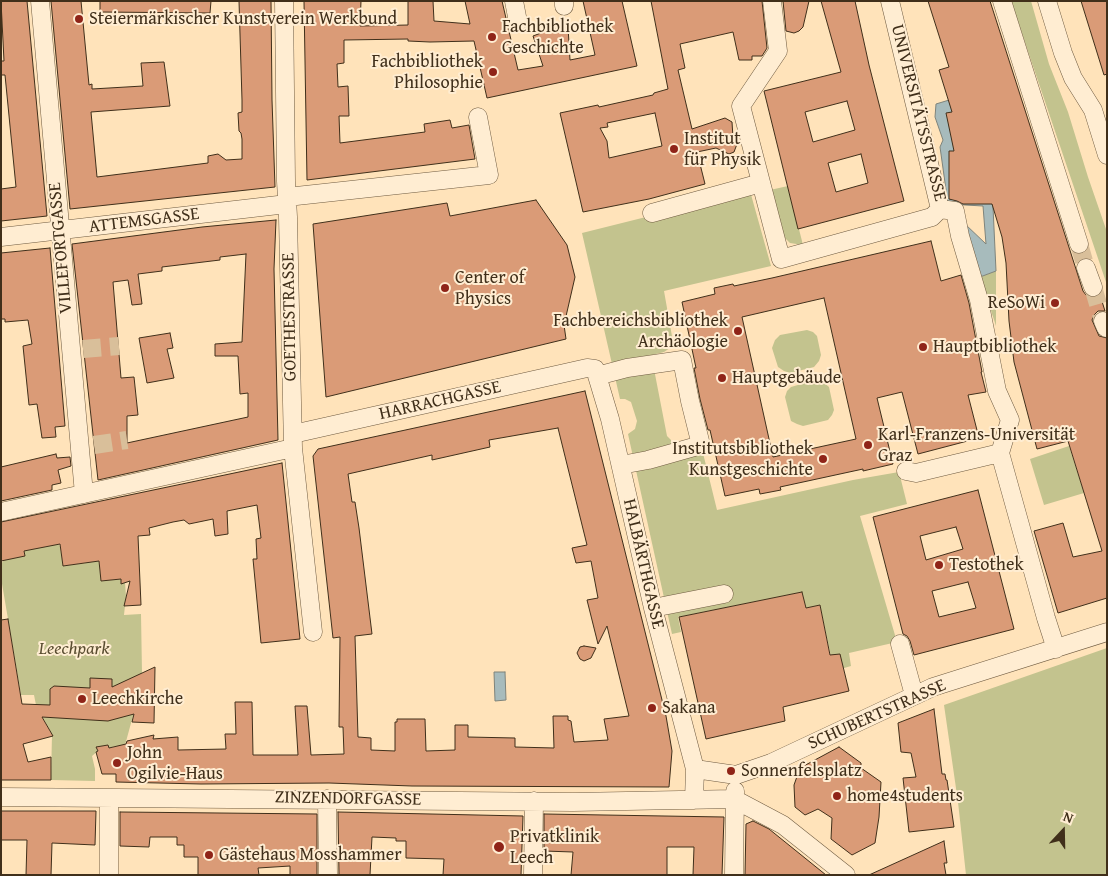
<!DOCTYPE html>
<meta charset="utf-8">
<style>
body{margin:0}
#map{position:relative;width:1108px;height:876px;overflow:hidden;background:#ffe3ba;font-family:"Gentium Book Plus",serif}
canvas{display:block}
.frame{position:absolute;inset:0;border:2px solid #402f1a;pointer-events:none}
.north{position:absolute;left:1038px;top:806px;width:50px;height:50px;-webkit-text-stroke:4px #ffedd2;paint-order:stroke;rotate:21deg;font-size:14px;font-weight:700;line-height:20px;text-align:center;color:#402f1a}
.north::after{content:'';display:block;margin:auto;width:18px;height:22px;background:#402f1a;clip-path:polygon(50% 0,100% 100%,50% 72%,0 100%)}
</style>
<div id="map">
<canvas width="1108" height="876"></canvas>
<div class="frame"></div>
<div class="north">N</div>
</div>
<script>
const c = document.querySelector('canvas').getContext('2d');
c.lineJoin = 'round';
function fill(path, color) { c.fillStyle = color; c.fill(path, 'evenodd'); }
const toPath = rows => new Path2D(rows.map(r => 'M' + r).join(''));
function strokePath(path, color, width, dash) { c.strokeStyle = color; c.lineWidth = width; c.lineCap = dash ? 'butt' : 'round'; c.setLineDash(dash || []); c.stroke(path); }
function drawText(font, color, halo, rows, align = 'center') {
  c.font = font + ' "Gentium Book Plus",serif'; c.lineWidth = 4; c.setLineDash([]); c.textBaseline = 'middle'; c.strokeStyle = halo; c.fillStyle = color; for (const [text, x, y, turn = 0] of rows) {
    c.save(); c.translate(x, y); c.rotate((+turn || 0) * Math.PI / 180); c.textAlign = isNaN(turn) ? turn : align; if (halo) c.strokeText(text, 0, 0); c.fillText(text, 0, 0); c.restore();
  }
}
const green = toPath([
 [1011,1,1031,1,1049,64,1068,112,1088,177,1107,232,1107,285],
 [788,186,803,245,790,243,783,236,770,190],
 [750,191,771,266,664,291,673,342,670,348,664,352,652,355,653,364,667,436,671,440,671,446,701,445,717,510,853,480,899,472,907,504,860,516,897,642,849,653,851,666,834,671,820,605,806,608,802,592,678,617,681,632,672,634,628,434,635,429,637,421,631,402,625,399,620,399,582,233],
 [996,271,996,326,980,277],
 [807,330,813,332,817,336,821,355,819,361,814,367,790,373,784,371,778,367,772,348,775,340,780,335],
 [815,380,823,382,829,387,834,410,832,415,828,420,803,426,797,424,791,421,785,397,787,391,791,387],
 [1069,446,1084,493,1044,505,1030,459],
 [96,536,101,581,121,579,121,583,125,582,126,596,124,615,141,614,142,673,134,712,121,760,116,746,109,748,107,745,97,747,98,751,92,756,95,769,95,781,51,780,52,734,36,705,34,695,21,695,1,578,1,564,4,560,25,556,24,551,58,544,60,546,63,566,86,563],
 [1107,648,1107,875,966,875,958,802,944,705]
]);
const water = toPath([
 [959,97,993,207,996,271,980,277,965,224,986,244,983,206,948,204,940,147,943,140,935,117,936,104,959,97],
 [505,672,506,700,495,701,494,672,505,672]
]);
const building = toPath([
 [1,1,27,1,47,216,1,221,1,189,16,187,5,75,1,75,1,61,4,61,1,1],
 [51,1,81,1,89,85,92,84,92,89,143,86,141,63,164,62,170,106,91,112,97,177,208,163,208,156,218,154,226,160,242,159,242,139,241,133,239,131,238,113,242,112,242,100,239,1,271,1,272,100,275,187,70,209,51,1],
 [100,1,211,1,210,13,100,12,100,1],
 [304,1,361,1,360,26,408,25,408,1,433,1,434,21,470,24,465,1,502,1,518,70,543,66,533,36,549,30,568,27,570,60,595,55,583,1,622,1,637,66,487,98,474,41,430,42,408,41,408,39,344,40,344,63,337,64,338,87,348,86,349,116,339,116,340,143,425,132,424,124,450,120,452,128,469,125,475,159,307,180,304,1],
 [651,1,762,1,767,48,762,56,752,56,752,60,739,60,733,32,680,44,685,68,678,70,692,129,725,118,732,122,733,138,736,140,737,144,734,152,729,154,716,148,697,152,705,184,649,199,583,212,560,113,598,105,599,107,653,95,654,93,668,89,651,1],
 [655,113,662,146,609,158,607,141,600,128,608,127,607,123,655,113],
 [783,1,809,1,803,27,799,31,794,33,786,31,783,1],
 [821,1,855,1,869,65,904,201,798,229,764,91,841,72,821,1],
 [847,101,855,130,813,142,805,112,847,101],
 [861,154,868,183,836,192,828,163,861,154],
 [928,1,990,1,1083,291,1086,295,1091,297,1100,295,1105,311,1098,311,1094,315,1092,320,1099,336,1107,338,1107,598,1058,613,1034,531,1063,523,1073,557,1102,551,1068,441,1037,449,1014,362,1009,321,1006,263,1002,237,992,204,963,204,957,201,949,199,949,151,954,151,946,113,952,112,939,70,949,67,928,1],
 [1081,1,1107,1,1107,74,1104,75,1081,1],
 [536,200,567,245,575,277,564,325,566,339,326,397,313,224,447,203,450,216,536,200],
 [276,220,274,269,278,440,98,480,72,244,202,227,276,220],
 [246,254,242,342,215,344,215,356,238,356,240,394,248,393,248,417,127,443,127,416,138,415,134,377,121,378,113,282,128,280,132,305,142,304,138,274,162,271,162,267,220,260,220,257,246,254],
 [931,241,941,281,961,275,969,303,982,372,981,372,986,392,968,395,979,438,918,454,902,392,877,398,893,464,863,471,863,469,780,487,781,490,760,494,759,489,725,496,710,430,708,430,700,399,694,368,696,368,682,302,715,294,714,288,733,284,734,286,772,278,931,241],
 [824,298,856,439,773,457,742,317,824,298],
 [50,248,65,426,55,427,56,437,42,438,37,404,29,405,23,346,32,344,28,320,5,322,5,319,1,319,1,253,50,248],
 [170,333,173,348,167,349,174,378,147,383,139,338,170,333],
 [585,391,666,716,672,751,669,787,412,786,329,783,201,784,116,782,116,774,102,774,96,752,98,751,96,747,108,745,109,748,126,744,127,741,154,735,153,739,178,737,178,750,226,749,225,734,236,734,235,702,252,702,253,755,298,755,295,706,307,706,311,755,344,754,343,727,339,727,340,637,333,638,313,456,318,449,585,391],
 [558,428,587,545,572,548,576,563,591,561,598,598,587,600,598,644,607,626,629,716,604,719,608,740,574,742,571,721,568,720,568,716,553,716,554,748,515,747,515,738,468,737,468,725,455,725,455,750,426,751,425,719,397,719,397,722,395,722,395,751,371,750,371,738,358,737,355,636,372,634,359,528,355,502,352,502,348,474,432,455,432,460,490,447,489,440,558,428],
 [56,454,57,458,70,457,71,466,58,470,61,483,52,485,52,490,1,501,1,467,56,454],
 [282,463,300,639,261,643,253,559,257,559,256,539,261,538,257,505,227,511,228,534,215,536,213,519,189,524,184,520,173,522,149,528,150,535,138,536,141,605,124,606,130,581,121,584,121,579,101,581,99,561,63,566,60,544,24,551,25,556,1,561,1,522,282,463],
 [978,490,1014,629,914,655,910,641,907,636,903,634,873,517,978,490],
 [956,527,963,549,926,560,920,536,956,527],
 [968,582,976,608,939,617,932,591,968,582],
 [802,592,806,608,820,605,830,655,840,654,849,691,783,707,785,721,706,739,679,617,802,592],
 [8,619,22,704,50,705,50,689,54,686,90,688,90,678,112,679,112,687,155,667,154,723,132,722,134,714,108,721,42,717,53,736,23,744,28,762,51,757,51,780,1,780,1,620,8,619],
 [584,646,596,648,591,658,584,661,580,659,577,653,580,647,584,646],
 [934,709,942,774,945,774,946,780,947,780,954,827,909,832,903,778,916,777,911,753,901,752,898,723,934,709],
 [839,747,861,763,861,768,881,782,879,817,875,843,852,855,831,839,832,818,818,809,805,815,795,807,794,785,800,768,839,747],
 [1,811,96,811,95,845,52,843,51,875,26,875,27,840,1,840,1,811],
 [120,812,317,814,317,875,290,875,290,866,258,868,259,875,198,875,198,857,184,857,184,845,177,845,177,837,150,837,149,847,120,846,120,812],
 [338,812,523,816,521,875,443,875,444,859,406,858,406,841,396,841,396,838,372,837,370,875,339,875,338,812],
 [544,814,724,817,722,875,693,875,694,847,667,847,667,875,571,875,573,852,544,851,544,814],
 [753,821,769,829,826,875,745,875,746,824,753,821],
 [944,841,947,863,944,863,946,875,869,875,944,841]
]);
const minorTunnel = toPath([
 [1079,244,1086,268],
 [1093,287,1103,321],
 [83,349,119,346],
 [94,445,127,440]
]);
const minor = toPath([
 [40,1,84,494],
 [284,1,286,181,288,217,293,448,313,632],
 [514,1,518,22],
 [564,1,564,6],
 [772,1,778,51,741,106,781,259,932,217,940,209],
 [890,1,940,209,955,211,960,236,979,300,997,391,1010,420,1000,453,1046,618,1056,649],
 [1002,1,1079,244],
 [1047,1,1063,53,1073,78,1093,110,1107,155],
 [287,197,489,175,478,117],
 [652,213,761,183],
 [1,237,287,204],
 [1086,268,1093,287],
 [1103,321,1106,328],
 [597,376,627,368,682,360,690,401,701,445,648,460,621,465],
 [293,434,587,368,595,369,610,419,653,608,695,769,694,800],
 [906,471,916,473,1000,453],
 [1,512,293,448],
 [653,608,724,594],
 [900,644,914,695],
 [695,769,736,775,771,763,933,687,1107,632],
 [1,797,573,802,734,799,783,825,846,875],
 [109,798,109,875],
 [327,799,328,875],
 [533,875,534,801],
 [734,875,735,791]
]);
const markers = [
 [79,19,5,"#8f2418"],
 [492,37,5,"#8f2418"],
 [493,72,5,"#8f2418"],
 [674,149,5,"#8f2418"],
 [445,288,5,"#8f2418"],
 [1055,303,5,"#8f2418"],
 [738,331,5,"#8f2418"],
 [923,347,5,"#8f2418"],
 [722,378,5,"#8f2418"],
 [868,445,5,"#8f2418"],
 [823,459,5,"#8f2418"],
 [939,565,5,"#8f2418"],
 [82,699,5,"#8f2418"],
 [652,708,5,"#8f2418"],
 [117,763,5,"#8f2418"],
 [731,771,5,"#8f2418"],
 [837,796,5,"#8f2418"],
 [499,847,6,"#8f2418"],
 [209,855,5,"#8f2418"]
];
const poiNames = [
 ["Steiermärkischer Kunstverein Werkbund",89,19],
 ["Fachbibliothek",502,27],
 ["Geschichte",502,48],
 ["Fachbibliothek",483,62,"right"],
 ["Philosophie",483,83,"right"],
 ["Institut",684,139],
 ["für Physik",684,160],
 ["Center of",455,278],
 ["Physics",455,299],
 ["ReSoWi",1045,303,"right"],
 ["Fachbereichsbibliothek",728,321,"right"],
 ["Archäologie",728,342,"right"],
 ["Hauptbibliothek",933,347],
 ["Hauptgebäude",732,378],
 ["Karl-Franzens-Universität",878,435],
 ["Graz",878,456],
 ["Institutsbibliothek",813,449,"right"],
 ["Kunstgeschichte",813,470,"right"],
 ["Testothek",949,565],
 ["Leechkirche",92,699],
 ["Sakana",662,708],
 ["John",127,753],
 ["Ogilvie-Haus",127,774],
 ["Sonnenfelsplatz",741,771],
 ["home4students",847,796],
 ["Privatklinik",510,837],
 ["Leech",510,858],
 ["Gästehaus Mosshammer",219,855]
];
const streetNames = [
 ["UNIVERSITÄTSSTRASSE",918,113,76],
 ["ATTEMSGASSE",144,221,-7],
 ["VILLEFORTGASSE",61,248,-95],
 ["GOETHESTRASSE",290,317,-91],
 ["HARRACHGASSE",440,401,-13],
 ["HALBÄRTHGASSE",643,564,77],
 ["SCHUBERTSTRASSE",877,715,-24],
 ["ZINZENDORFGASSE",348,799,1]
];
const parkNames = [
 ["Leechpark",74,649]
];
fill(green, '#c3c38e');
fill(water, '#a7bbbc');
strokePath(water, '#7e837b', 1);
fill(building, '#da9b77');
strokePath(building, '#402f1a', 1);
strokePath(minorTunnel, '#d9bf9a', 18, [18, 9]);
strokePath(minor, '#705c42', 19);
strokePath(minor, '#ffedd2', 18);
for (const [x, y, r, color] of markers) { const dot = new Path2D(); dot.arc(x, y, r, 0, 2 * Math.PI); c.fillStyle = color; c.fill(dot); strokePath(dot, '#ffedd2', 2); }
drawText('18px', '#402f1a', '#ffedd2', poiNames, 'left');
drawText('18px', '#402f1a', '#ffedd2', streetNames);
drawText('italic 18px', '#5a4d31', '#ffedd2', parkNames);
</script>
